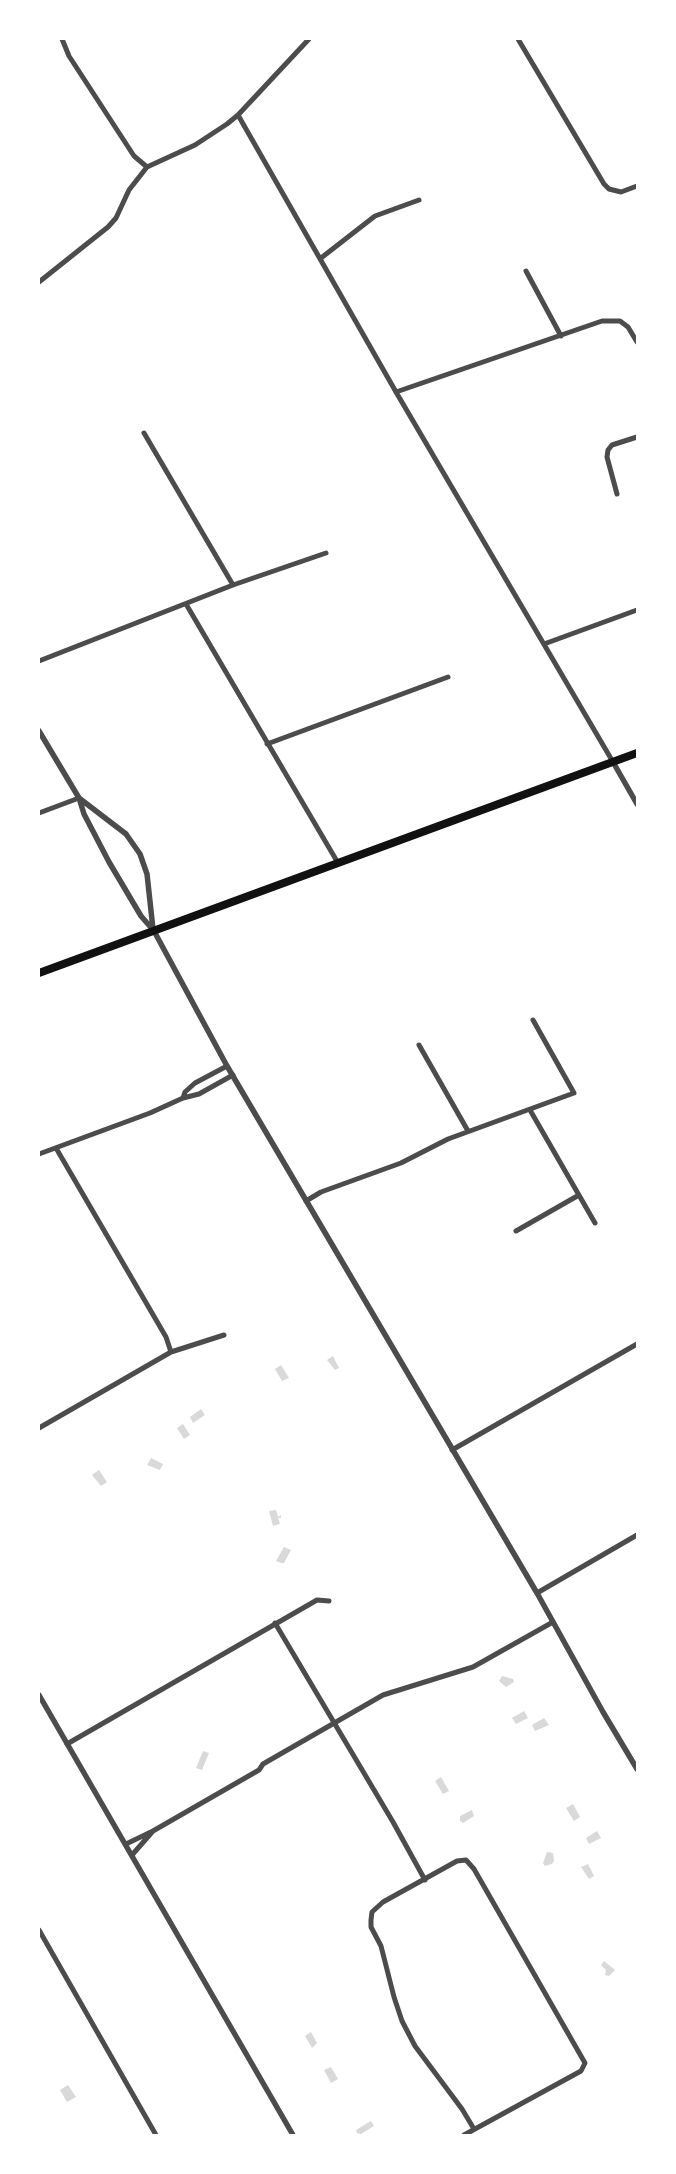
<!DOCTYPE html>
<style>
body{margin:0}
#map{position:relative;width:676px;height:2174px;overflow:hidden;background:#fff;font-family:Helvetica,sans-serif}
canvas{display:block}
.frame{position:absolute;inset:0;border:40px solid #fff;pointer-events:none}
</style>
<div id="map">
<canvas width="676" height="2174"></canvas>
<div class="frame"></div>
</div>
<script>
const c = document.querySelector('canvas').getContext('2d');
c.lineJoin = 'round';
function fill(path, color) { c.fillStyle = color; c.fill(path, 'evenodd'); }
const toPath = rows => new Path2D(rows.map(r => 'M' + r).join(''));
function strokePath(path, color, width, dash) { c.strokeStyle = color; c.lineWidth = width; c.lineCap = dash ? 'butt' : 'round'; c.setLineDash(dash || []); c.stroke(path); }
const water = toPath([
 [333,1356,339,1368,335,1370,327,1360],
 [281,1365,289,1378,282,1381,275,1369],
 [201,1409,205,1415,193,1423,190,1417],
 [183,1424,190,1435,184,1439,177,1428],
 [151,1458,163,1464,160,1470,147,1465],
 [99,1470,107,1482,101,1486,92,1475],
 [276,1510,278,1517,281,1515,281,1518,278,1518,280,1524,273,1526,269,1511],
 [284,1547,291,1550,284,1563,281,1563,276,1561],
 [502,1676,513,1679,514,1682,506,1687,499,1681],
 [524,1711,528,1718,516,1724,512,1718],
 [544,1718,549,1725,535,1731,532,1725],
 [203,1751,209,1753,202,1770,196,1768],
 [441,1777,449,1791,443,1794,435,1781],
 [573,1804,580,1817,574,1821,566,1808],
 [472,1810,474,1816,463,1823,460,1821,460,1816],
 [597,1831,601,1838,589,1844,586,1838],
 [547,1852,553,1853,554,1861,552,1864,545,1866,543,1863],
 [588,1864,594,1876,589,1879,581,1867],
 [604,1961,615,1970,609,1976,605,1975,606,1970,601,1965],
 [311,2032,317,2043,312,2048,305,2036],
 [331,2067,338,2079,331,2083,324,2070],
 [68,2085,76,2097,67,2102,60,2090],
 [371,2121,374,2126,361,2134,357,2133,356,2130]
]);
const minor = toPath([
 [62,39,69,56,134,156,147,167],
 [518,39,604,184,609,189,621,192,637,186],
 [238,115,396,392,613,762],
 [321,258,375,216,419,200],
 [526,271,561,336],
 [39,282,108,227,116,218,129,190,147,167,195,145,227,124,238,115,309,39],
 [396,392,602,321,620,321,628,327,637,342],
 [144,433,233,585],
 [617,494,607,457,608,450,612,445,637,437],
 [186,604,338,863],
 [544,644,637,610],
 [39,661,233,585,326,553],
 [267,744,448,677],
 [39,813,79,798],
 [419,1045,468,1131],
 [183,1098,185,1092,195,1083,227,1066],
 [530,1110,595,1223],
 [56,1148,166,1337,171,1352],
 [39,1154,150,1113,183,1098,199,1094,233,1075],
 [306,1201,321,1192,401,1163,448,1139,574,1093,533,1020],
 [516,1231,579,1195],
 [39,1428,171,1352,224,1335],
 [452,1450,637,1344],
 [537,1593,637,1535],
 [275,1623,393,1822,425,1880],
 [67,1744,317,1600,329,1601],
 [126,1844,153,1831,259,1770,263,1764,383,1695,473,1667,553,1622],
 [132,1855,153,1831],
 [39,1930,156,2135],
 [464,2135,581,2071,585,2063,474,1869,466,1860,457,1861,383,1902,372,1912,371,1920,371,1927,381,1946,394,1997,402,2021,415,2046,462,2109,474,2129]
]);
const tertiary = toPath([
 [39,731,79,798,84,814,109,862,141,916,154,931,227,1066,537,1593,603,1712,637,1769],
 [613,762,637,804],
 [79,798,126,834,140,854,147,874,153,929],
 [39,1695,293,2135]
]);
const primary = toPath([
 [39,973,637,753]
]);
fill(water, '#d9d9d9');
strokePath(minor, '#4c4c4c', 5);
strokePath(tertiary, '#4c4c4c', 5.5);
strokePath(primary, '#111', 8);
</script>
